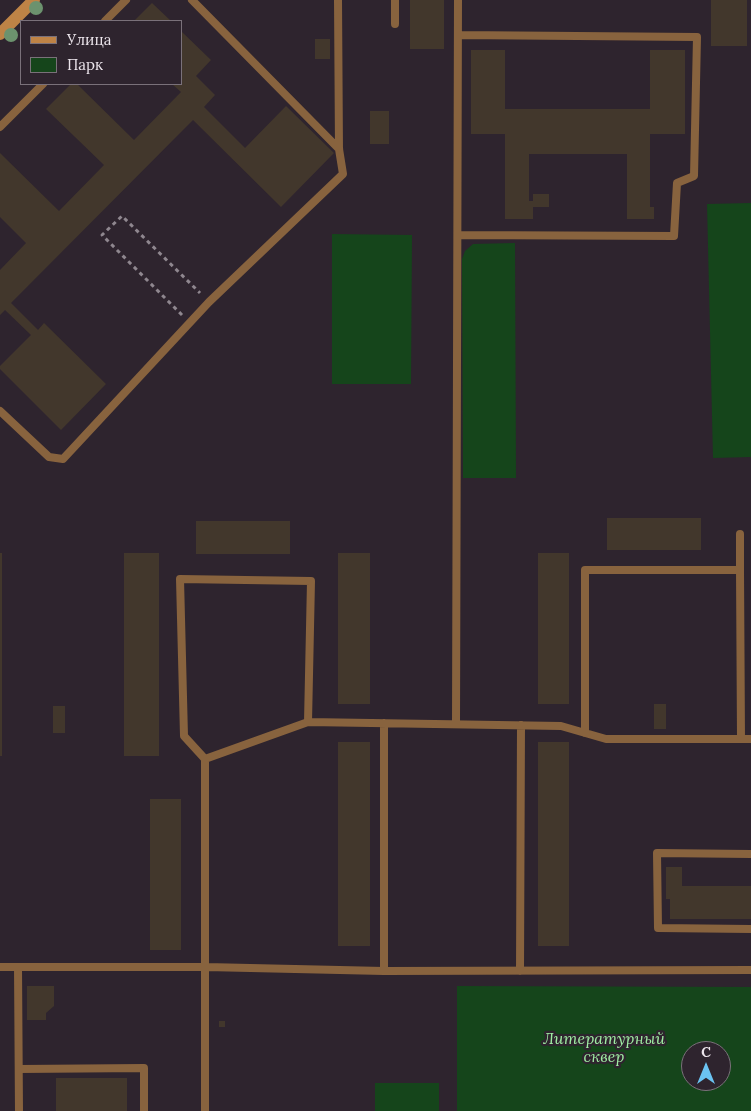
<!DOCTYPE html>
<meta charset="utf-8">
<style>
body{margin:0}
#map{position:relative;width:751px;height:1111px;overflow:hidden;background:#2e242e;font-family:Lora,serif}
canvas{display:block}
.legend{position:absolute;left:20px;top:20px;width:162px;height:65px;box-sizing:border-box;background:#2e242e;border:1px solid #7a717a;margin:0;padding:6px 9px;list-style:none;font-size:15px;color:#ece5ec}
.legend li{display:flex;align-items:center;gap:10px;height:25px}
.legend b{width:25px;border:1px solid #7a717a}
.north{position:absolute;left:681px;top:1041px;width:50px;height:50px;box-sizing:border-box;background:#2e242e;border:1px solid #7a717a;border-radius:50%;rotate:0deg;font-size:14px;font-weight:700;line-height:20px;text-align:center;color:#ece5ec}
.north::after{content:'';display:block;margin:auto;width:18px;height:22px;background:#6bc3f2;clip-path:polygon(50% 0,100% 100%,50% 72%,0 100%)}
</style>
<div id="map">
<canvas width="751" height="1111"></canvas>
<ul class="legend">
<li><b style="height:6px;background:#be8346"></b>Улица</li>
<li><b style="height:14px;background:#15451b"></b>Парк</li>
</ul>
<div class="north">С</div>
</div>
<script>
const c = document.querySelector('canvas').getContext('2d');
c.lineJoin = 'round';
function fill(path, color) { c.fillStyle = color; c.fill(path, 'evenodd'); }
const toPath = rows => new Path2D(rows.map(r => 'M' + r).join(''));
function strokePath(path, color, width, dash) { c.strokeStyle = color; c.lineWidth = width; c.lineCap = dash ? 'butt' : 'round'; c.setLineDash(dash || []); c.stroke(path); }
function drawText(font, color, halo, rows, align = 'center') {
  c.font = font + ' Lora,serif'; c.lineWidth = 4.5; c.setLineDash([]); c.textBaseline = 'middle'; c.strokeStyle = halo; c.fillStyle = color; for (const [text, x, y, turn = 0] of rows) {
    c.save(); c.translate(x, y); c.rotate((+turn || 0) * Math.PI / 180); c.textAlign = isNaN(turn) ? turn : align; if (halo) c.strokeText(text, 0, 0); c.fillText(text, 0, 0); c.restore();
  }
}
const green = toPath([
 [751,203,751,457,713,458,707,204],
 [332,234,412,235,411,384,332,384],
 [515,243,516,478,463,478,462,259,465,251,473,244],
 [457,986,751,987,751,1111,457,1111],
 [691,1051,721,1051,721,1081,691,1081],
 [375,1083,439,1083,439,1111,375,1111]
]);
const building = toPath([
 [410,0,444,0,444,49,410,49],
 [711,0,747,0,747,46,711,46],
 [152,3,171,21,134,21],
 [181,31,211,60,196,76,215,95,204,107,245,148,286,106,334,153,281,207,193,120,11,303,38,330,44,323,106,384,61,430,0,369,0,366,31,335,5,310,0,315,0,270,26,243,0,217,0,153,59,211,104,165,46,109,71,84,77,84,134,140,181,92,172,84,181,84],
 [315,39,330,39,330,59,315,59],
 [471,50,505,50,505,109,650,109,650,50,685,50,685,134,650,134,650,207,654,207,654,219,627,219,627,154,529,154,529,201,533,201,533,194,549,194,549,207,533,207,533,219,505,219,505,134,471,134],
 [370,111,389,111,389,144,370,144],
 [607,518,701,518,701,550,607,550],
 [196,521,290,521,290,554,196,554],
 [0,553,2,553,2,756,0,756],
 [124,553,159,553,159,756,124,756],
 [338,553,370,553,370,704,338,704],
 [538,553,569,553,569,704,538,704],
 [654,704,666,704,666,729,654,729],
 [53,706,65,706,65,733,53,733],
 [338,742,370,742,370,946,338,946],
 [538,742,569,742,569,946,538,946],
 [150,799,181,799,181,950,150,950],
 [666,867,682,867,682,886,751,886,751,919,670,919,670,899,666,899],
 [27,986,54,986,54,1006,46,1013,46,1020,27,1020],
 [219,1021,225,1021,225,1027,219,1027],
 [56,1078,127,1078,127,1111,56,1111]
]);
const path = toPath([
 [182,315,102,235,122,216,200,293]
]);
const lane = toPath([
 [192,0,339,149],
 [105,21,126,0],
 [395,24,395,0],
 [0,127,43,84],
 [458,235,674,236,677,183,694,176,697,37,458,35],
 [0,411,49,457,63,459,209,302,343,174,339,149,338,0],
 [740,534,740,570],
 [384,723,384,971],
 [456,724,458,0],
 [585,733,585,570,740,570,741,739],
 [205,759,184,736,180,579,311,581,308,722],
 [751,854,657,853,658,928,751,929],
 [0,967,18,967,19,1111],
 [18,967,206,967,384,971,751,970],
 [520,971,521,725],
 [19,1069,144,1068,144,1111],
 [205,1111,205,759,308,722,561,726,606,739,751,739]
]);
const secondary = toPath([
 [0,34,34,0]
]);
const trees = [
 [36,8],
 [11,35]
];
const parkNames = [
 ["Литературный",604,1039],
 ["сквер",604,1057]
];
fill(green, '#15451b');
fill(building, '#42372c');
strokePath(path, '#8f878f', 3, [4, 4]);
strokePath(lane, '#88633e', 8);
strokePath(secondary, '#be8346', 12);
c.fillStyle = '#6c926e';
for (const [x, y] of trees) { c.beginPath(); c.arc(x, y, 7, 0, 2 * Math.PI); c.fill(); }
drawText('italic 16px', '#9feca3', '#2e242e', parkNames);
</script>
